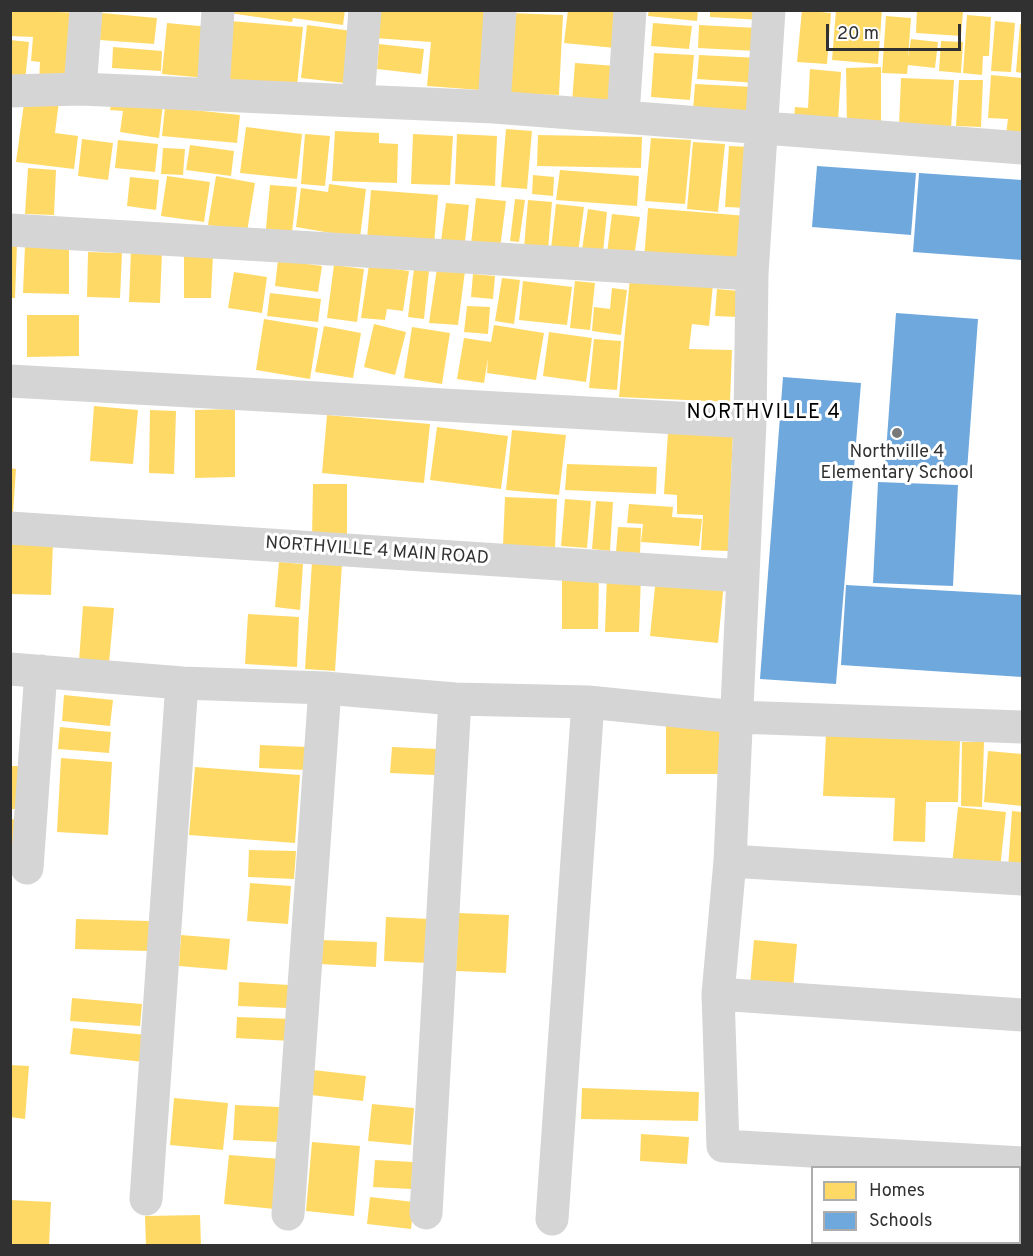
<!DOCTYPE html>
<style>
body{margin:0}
#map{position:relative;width:1033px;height:1256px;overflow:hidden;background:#fff;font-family:Overpass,sans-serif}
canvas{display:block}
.frame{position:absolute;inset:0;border:12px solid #313131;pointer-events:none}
.legend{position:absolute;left:811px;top:1166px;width:210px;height:78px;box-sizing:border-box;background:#fff;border:2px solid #adadad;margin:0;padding:8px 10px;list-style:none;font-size:18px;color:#313131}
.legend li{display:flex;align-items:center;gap:12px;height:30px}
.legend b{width:30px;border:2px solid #adadad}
.scale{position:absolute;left:826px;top:24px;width:135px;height:27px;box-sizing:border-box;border:3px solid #313131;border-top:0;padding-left:8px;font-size:18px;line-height:21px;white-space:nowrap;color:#313131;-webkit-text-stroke:4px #fff;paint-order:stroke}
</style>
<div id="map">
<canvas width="1033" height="1256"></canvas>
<div class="frame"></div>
<ul class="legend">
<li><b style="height:16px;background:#ffd966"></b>Homes</li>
<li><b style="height:16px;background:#6fa8dc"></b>Schools</li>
</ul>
<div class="scale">20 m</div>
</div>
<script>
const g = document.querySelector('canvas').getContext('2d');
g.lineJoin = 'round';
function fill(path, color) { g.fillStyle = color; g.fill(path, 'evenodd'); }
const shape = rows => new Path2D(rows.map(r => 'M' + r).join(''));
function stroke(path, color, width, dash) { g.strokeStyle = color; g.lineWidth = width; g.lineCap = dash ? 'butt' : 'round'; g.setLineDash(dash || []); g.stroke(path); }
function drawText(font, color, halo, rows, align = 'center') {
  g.font = font + ' Overpass,sans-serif'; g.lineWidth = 6; g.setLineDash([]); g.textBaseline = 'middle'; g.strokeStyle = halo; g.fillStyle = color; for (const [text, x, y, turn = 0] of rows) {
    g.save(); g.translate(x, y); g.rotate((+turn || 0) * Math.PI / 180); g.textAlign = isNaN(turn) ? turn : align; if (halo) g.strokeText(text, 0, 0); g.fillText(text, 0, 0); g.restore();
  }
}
fill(shape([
 [10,10,82,13,75,84,39,83,40,62,31,61,33,37,10,36],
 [229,10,345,10,343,25,293,18,292,22,229,13],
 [376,10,487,12,480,90,427,86,431,42,374,38],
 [568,10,618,10,615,48,564,43],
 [649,10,698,10,697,21,648,16],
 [710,10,762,10,761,20,710,17],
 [802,10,831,13,827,64,797,62],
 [836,10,882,10,878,64,832,60],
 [917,10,963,12,961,36,916,33],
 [102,13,157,18,154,44,100,40],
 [510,13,563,15,559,95,505,93],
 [967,15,991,17,989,56,983,56,982,75,963,73],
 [886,16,911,18,908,58,911,39,938,42,935,68,908,65,907,74,882,73],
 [230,21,303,27,297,86,225,79],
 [995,21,1015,23,1011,72,991,71],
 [167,23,210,27,206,78,162,74],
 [653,23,692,26,689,49,651,46],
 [1020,24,1022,24,1022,73,1016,72],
 [307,25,352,31,345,83,301,78],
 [699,25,757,28,756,51,698,48],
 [10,40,29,42,25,81,10,80],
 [941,41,963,42,961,73,939,71],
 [379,44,424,49,421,74,377,69],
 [113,47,162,51,161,71,112,68],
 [654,53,694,55,690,100,651,97],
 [699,55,759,58,757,83,697,79],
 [575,63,616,66,612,105,572,102],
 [881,67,881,127,847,127,846,68],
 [810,69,841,72,838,122,794,119,795,107,808,108],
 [991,75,1022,78,1022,136,1006,135,1008,119,988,118],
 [901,78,954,80,951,128,899,126],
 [959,80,983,80,981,127,956,126],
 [695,84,753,87,751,115,693,111],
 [25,96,59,101,55,133,78,136,74,169,16,162],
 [112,98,163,104,159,138,120,132,123,111,110,110],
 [165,107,240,115,237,143,162,136],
 [246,127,302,134,297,179,240,173],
 [506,129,532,131,527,189,501,187],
 [335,131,379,133,379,143,398,144,397,183,332,181],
 [305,134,330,136,325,186,301,184],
 [413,134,453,136,450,185,411,184],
 [457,134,497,136,495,186,455,184],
 [538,135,642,137,641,168,537,166],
 [651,138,691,140,685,204,645,201],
 [82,139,113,143,108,180,78,176],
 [118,140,158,144,155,172,115,168],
 [693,142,725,144,718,212,687,209],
 [190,145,234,151,231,176,186,170],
 [729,146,752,147,748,208,725,207],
 [163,148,185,149,183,175,161,174],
 [28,168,56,170,54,215,25,214],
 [560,170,639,176,637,206,556,200],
 [533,175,554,177,553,196,532,194],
 [167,176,210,182,204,222,161,216],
 [216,176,255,183,247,232,208,225],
 [130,177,159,180,156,210,127,206],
 [329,184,366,189,360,238,296,227,301,188,328,192],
 [270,185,297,187,291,241,265,239],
 [371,190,438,195,434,245,367,240],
 [476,198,506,201,499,257,470,254],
 [515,199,525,200,519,242,510,241],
 [528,200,552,202,548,250,524,248],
 [446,203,469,205,464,251,440,249],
 [556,204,584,207,578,253,551,249],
 [648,208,747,216,743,268,644,260],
 [588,209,607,212,603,252,582,250],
 [612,214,640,217,634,257,607,253],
 [10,244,17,244,15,298,10,298],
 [25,245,69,245,69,294,23,293],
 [131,250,162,252,160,303,129,302],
 [88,252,122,253,120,298,87,297],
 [184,253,213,254,211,298,184,298],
 [278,260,322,266,318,292,275,286],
 [334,265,364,269,357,322,327,318],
 [369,265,409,271,403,311,387,309,385,320,361,318],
 [437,268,465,271,458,325,429,323],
 [414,269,429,270,424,319,408,317],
 [234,272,267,277,262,313,228,308],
 [473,274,495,276,493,299,471,297],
 [630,277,713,284,709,326,692,324,689,349,732,350,730,402,619,397],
 [502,278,520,280,514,324,495,321],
 [523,281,572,287,567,325,519,320],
 [575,281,595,283,590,330,570,328],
 [612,288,627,290,621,335,592,331,594,307,610,309],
 [717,289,739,291,738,317,715,316],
 [270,293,321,299,318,322,267,316],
 [467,306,490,307,488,334,464,332],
 [27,315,79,315,79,356,27,357],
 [264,319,318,328,310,379,256,370],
 [374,324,406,332,395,375,364,367],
 [494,325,544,333,536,380,487,373,488,358,484,383,457,379,464,338,491,342],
 [324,326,361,333,353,378,315,372],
 [412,327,450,333,442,384,404,378],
 [549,332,592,338,586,382,543,376],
 [594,339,621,341,617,390,589,388],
 [94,406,138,410,133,464,90,461],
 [235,409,235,477,195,478,195,410],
 [150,410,176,411,174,474,149,473],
 [327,415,430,424,424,483,322,473],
 [437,427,508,436,501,489,430,480],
 [512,430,566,435,559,495,506,490],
 [668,432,733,434,728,551,701,550,703,515,677,514,677,495,664,494],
 [567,464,657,467,656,494,565,490],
 [10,468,16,469,13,513,10,513],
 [313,484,347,484,347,538,312,538],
 [505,497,557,499,555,547,503,545],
 [565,499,591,501,587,548,561,546],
 [596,501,613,502,610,551,592,549],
 [629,504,673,507,672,517,702,519,699,546,641,542,643,524,627,523],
 [618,527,641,528,640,553,616,552],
 [10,540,53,542,51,595,10,594],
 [279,562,303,564,300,610,275,607],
 [312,562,342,564,335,671,305,669],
 [562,575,599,575,598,629,562,629],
 [607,575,641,576,639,632,605,632],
 [656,577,724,583,718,643,650,636],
 [83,606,114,608,109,663,79,661],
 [248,614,299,617,297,667,245,664],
 [64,695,113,700,110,726,62,721],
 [666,722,724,722,724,774,666,774],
 [60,727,111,732,109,753,58,749],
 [826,734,960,740,958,802,926,802,925,842,893,841,895,798,823,796],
 [962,742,984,742,982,807,961,806],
 [260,745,307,747,306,770,259,768],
 [392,747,437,749,435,775,390,773],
 [988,751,1022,754,1022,806,984,802],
 [61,758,112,762,108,835,57,832],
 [10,766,18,766,18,809,10,809],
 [195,767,300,775,295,843,189,835],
 [958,807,1006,812,1000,869,952,865],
 [1012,811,1022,812,1022,870,1008,869],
 [10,819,25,820,22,855,10,854],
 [249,850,296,851,294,879,248,877],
 [250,883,291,886,288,924,247,921],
 [459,913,509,915,506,973,456,971],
 [386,917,430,919,429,963,384,961],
 [76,919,149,921,148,951,75,949],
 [181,935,230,939,227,970,179,966],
 [320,940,377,942,376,967,319,964],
 [754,940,797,944,793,989,750,985],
 [239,982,289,985,287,1008,238,1006],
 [72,998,142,1004,140,1026,70,1021],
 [237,1017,292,1019,291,1041,236,1038],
 [73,1028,147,1035,144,1062,70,1054],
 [10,1065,29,1066,25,1119,10,1117],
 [313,1070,366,1076,363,1101,311,1095],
 [582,1088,699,1092,698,1121,581,1119],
 [174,1098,228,1103,223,1150,170,1145],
 [372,1104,414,1108,411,1145,368,1141],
 [235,1105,279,1107,278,1142,233,1140],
 [641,1134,689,1137,687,1164,640,1161],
 [312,1142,360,1146,354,1216,306,1211],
 [229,1155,281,1159,275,1209,224,1204],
 [375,1160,413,1162,411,1189,373,1187],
 [370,1197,414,1202,411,1229,367,1224],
 [10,1200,51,1202,49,1246,10,1246],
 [200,1215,201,1246,146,1246,145,1216]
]), '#ffd966');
fill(shape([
 [817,166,916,173,911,235,812,227],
 [919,173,1022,180,1022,260,913,252],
 [896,313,978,319,967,471,885,466],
 [783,377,861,383,836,684,760,679],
 [878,482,958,485,953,586,873,583],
 [846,585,1022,595,1022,677,841,665]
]), '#6fa8dc');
stroke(shape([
 [769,10,752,274,750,422,730,861,718,994,723,1146,1022,1163],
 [80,89,86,10],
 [10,91,80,89,494,107,1022,148],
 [213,94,218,10],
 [358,100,365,10],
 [494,107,500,10],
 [623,116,630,10],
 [10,230,752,274],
 [10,381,750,422],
 [10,528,743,576],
 [10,669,182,683,325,688,455,699,588,702,736,717,1022,727],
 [730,861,1022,879],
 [27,868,41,671],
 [718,994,1022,1015],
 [146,1199,182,683],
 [426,1213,455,699],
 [288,1214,325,688],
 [552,1219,588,702],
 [880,1246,880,1242],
 [1016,1246,1016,1242]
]), '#d5d5d5', 33);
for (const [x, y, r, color] of [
 [897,433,6,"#797979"]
]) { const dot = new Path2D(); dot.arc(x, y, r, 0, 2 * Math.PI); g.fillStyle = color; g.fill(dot); stroke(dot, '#fff', 2); }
drawText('18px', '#313131', '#fff', [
 ["Northville 4",897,453],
 ["Elementary School",897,474]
]);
drawText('18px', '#313131', '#fff', [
 ["NORTHVILLE 4 MAIN ROAD",377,552,4]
]);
g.letterSpacing = '1.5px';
drawText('20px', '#000', '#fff', [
 ["NORTHVILLE 4",764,414]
]);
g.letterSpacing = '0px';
</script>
